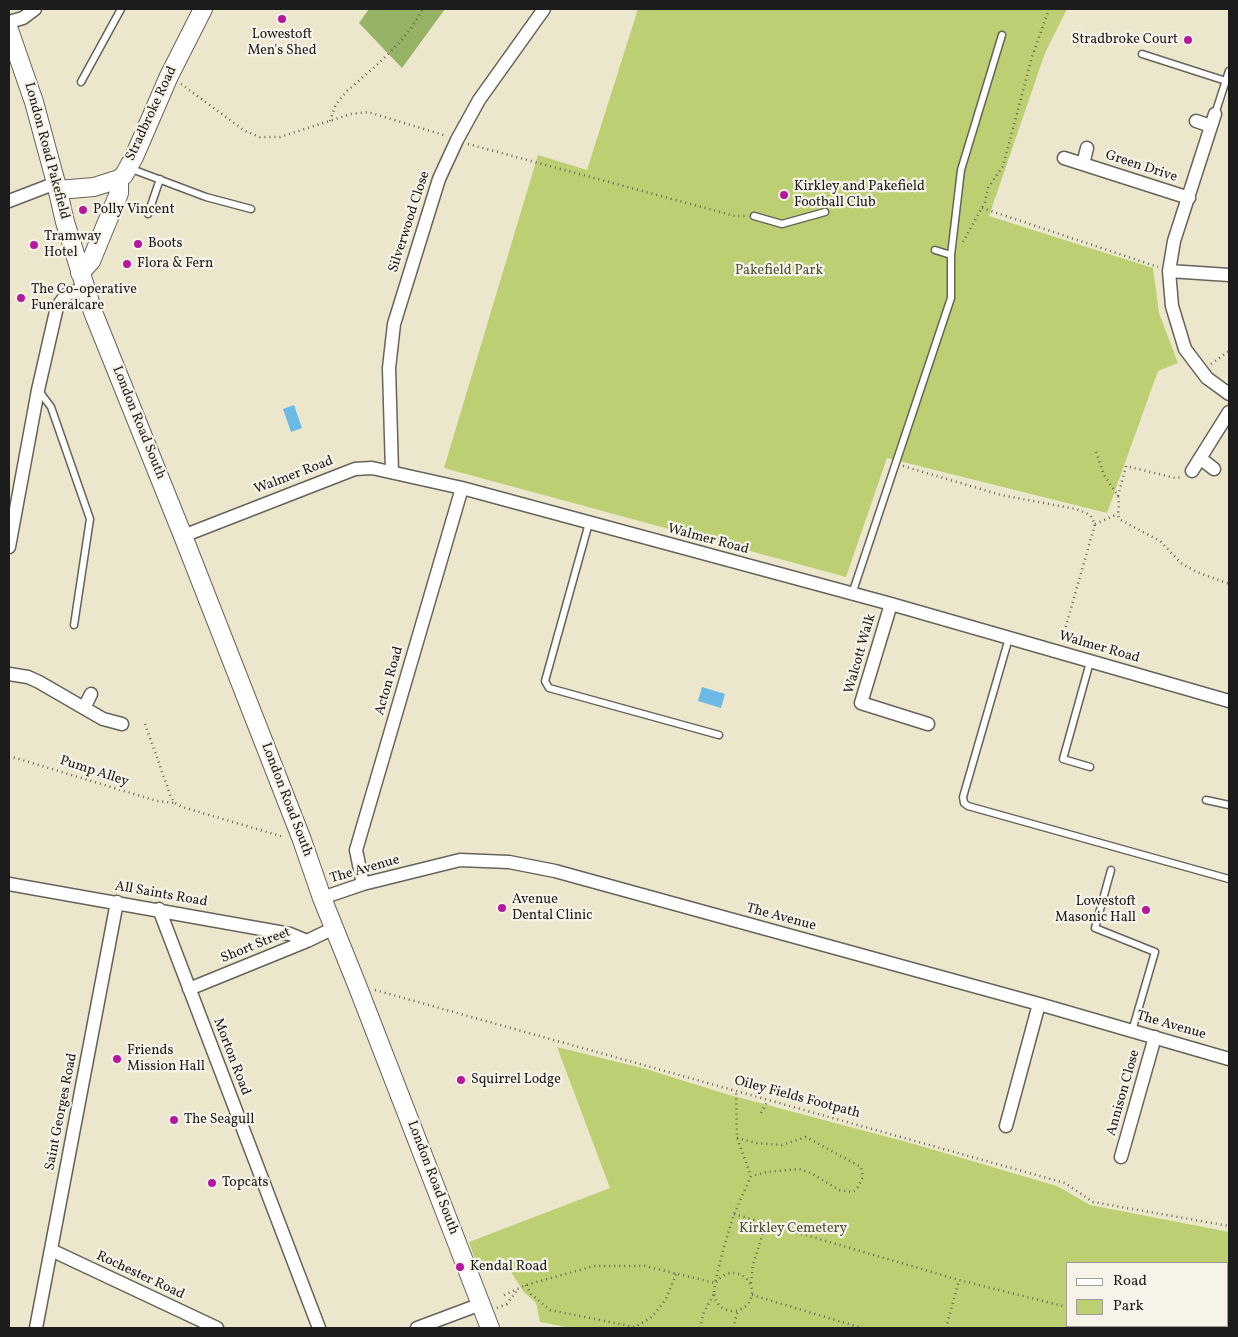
<!DOCTYPE html>
<style>
body{margin:0}
#map{position:relative;width:1238px;height:1337px;overflow:hidden;background:#ece7cc;font-family:Vollkorn,serif}
canvas{display:block}
.frame{position:absolute;inset:0;border:10px solid #1c1c1c;pointer-events:none}
.legend{position:absolute;left:1066px;top:1262px;width:162px;height:65px;box-sizing:border-box;background:#f7f3e8;border:1px solid #9f9d96;margin:0;padding:6px 9px;list-style:none;font-size:15px;color:#1c1c1c}
.legend li{display:flex;align-items:center;gap:10px;height:25px}
.legend b{width:25px;border:1px solid #9f9d96}
</style>
<div id="map">
<canvas width="1238" height="1337"></canvas>
<div class="frame"></div>
<ul class="legend">
<li><b style="height:6px;background:#fff"></b>Road</li>
<li><b style="height:14px;background:#bcd073"></b>Park</li>
</ul>
</div>
<script>
const g = document.querySelector('canvas').getContext('2d');
g.lineJoin = 'round';
function fill(path, color) { g.fillStyle = color; g.fill(path, 'evenodd'); }
const shape = rows => new Path2D(rows.map(r => 'M' + r).join(''));
function stroke(path, color, width, dash) { g.strokeStyle = color; g.lineWidth = width; g.lineCap = dash ? 'butt' : 'round'; g.setLineDash(dash || []); g.stroke(path); }
function drawText(font, color, halo, rows, align = 'center') {
  g.font = font + ' Vollkorn,serif'; g.lineWidth = 4.5; g.setLineDash([]); g.textBaseline = 'middle'; g.strokeStyle = halo; g.fillStyle = color; for (const [text, x, y, turn = 0] of rows) {
    g.save(); g.translate(x, y); g.rotate((+turn || 0) * Math.PI / 180); g.textAlign = isNaN(turn) ? turn : align; if (halo) g.strokeText(text, 0, 0); g.fillText(text, 0, 0); g.restore();
  }
}
fill(shape([
 [638,9,1067,9,1045,53,989,216,1153,268,1159,313,1178,363,1158,371,1107,513,887,458,846,577,444,468,538,155,587,170],
 [557,1047,646,1069,726,1094,914,1144,1057,1186,1090,1205,1229,1232,1229,1328,571,1328,540,1322,536,1303,523,1291,513,1275,504,1258,478,1268,469,1242,610,1188],
 [1067,1263,1227,1263,1227,1326,1067,1326]
]), '#bcd073');
fill(shape([
 [369,9,445,9,402,68,359,23]
]), '#95b265');
fill(shape([
 [294,405,302,428,291,432,283,409],
 [702,687,725,694,721,708,698,701]
]), '#6abae5');
const lane = shape([
 [1142,54,1226,81],
 [81,82,121,9],
 [1215,114,1229,71],
 [129,168,206,197,251,209],
 [148,214,160,179],
 [754,216,782,224,825,212],
 [935,250,951,255],
 [39,391,51,407,90,519,74,625],
 [589,523,545,681,549,688,719,735],
 [852,594,951,298,951,255,961,170,1002,35],
 [1009,638,963,797,964,803,968,806,1229,879],
 [1090,767,1063,759,1090,662],
 [1206,800,1229,805],
 [1111,870,1095,928,1155,952,1132,1031]
]);
const street = shape([
 [9,22,23,18,35,9],
 [1215,114,1174,241,1169,271,1172,306,1185,349,1207,378,1229,394],
 [1196,121,1211,126],
 [1064,158,1189,198],
 [1083,164,1087,148],
 [9,201,56,183],
 [1169,271,1229,275],
 [1200,458,1214,469],
 [1192,471,1229,412],
 [392,472,389,368,394,324,439,179,457,140,479,100,544,9],
 [183,536,355,469,372,468,462,488,891,604,1229,701],
 [9,547,38,390,57,307,67,294,85,288],
 [891,604,861,703,928,724],
 [9,674,28,677,39,682,103,719,122,724],
 [84,708,91,694],
 [9,884,290,934,307,941],
 [363,884,356,850,462,488],
 [322,898,363,884,460,860,509,862,555,871,1039,1004,1229,1059],
 [159,909,319,1328],
 [189,989,307,941,334,928],
 [1006,1126,1039,1004],
 [1121,1157,1155,1037],
 [51,1250,217,1328],
 [36,1328,117,902],
 [417,1328,481,1304]
]);
const secondary = shape([
 [9,30,34,102,56,183,65,222,93,312,183,536,302,840,322,898,357,985,490,1328],
 [58,190,94,187,119,179,124,175,134,157,169,76,203,9],
 [80,273,91,261,119,193,119,179]
]);
stroke(lane, '#65635a', 9);
stroke(street, '#65635a', 15);
stroke(secondary, '#65635a', 20);
stroke(shape([
 [181,84,245,131,260,137,280,137,351,114,368,112,447,136],
 [330,121,336,104,347,91,378,64,400,42,412,27,423,9],
 [468,144,735,216,746,216],
 [982,208,1158,267],
 [963,242,985,202,988,188,1003,166,1032,57,1049,9],
 [1211,364,1229,351],
 [1096,452,1104,475,1118,496,1119,505,1118,514,1119,519,1160,541,1182,564,1197,572,1229,584],
 [903,466,1001,495,1076,509,1090,515,1095,524,1062,640],
 [1118,496,1126,466,1175,478,1182,477],
 [1095,524,1118,514],
 [145,724,171,797,175,803,182,807,284,837],
 [9,756,157,801,175,803],
 [375,990,1065,1183,1093,1202,1229,1226],
 [761,1113,768,1100],
 [737,1138,757,1143,782,1145,806,1137,861,1167,863,1177,858,1187,853,1192,839,1190,811,1173,799,1169,767,1172,752,1176],
 [734,1214,959,1280,1067,1307],
 '714 1292a19 19 0 1 1 38 0a19 19 0 1 1-38 0Z',
 [751,1283,753,1265,766,1223],
 [526,1285,531,1294,550,1310,635,1327,652,1317,666,1299,676,1274],
 [504,1295,526,1285,594,1266,645,1266,715,1283,723,1250,734,1214,751,1176,737,1138,736,1091],
 [752,1295,862,1328],
 [497,1308,507,1304,518,1289],
 [1138,1326,1147,1328],
 [700,1328,704,1312,714,1294],
 [733,1328,738,1310],
 [946,1328,959,1280]
]), '#65635a', 2.5, [1, 4]);
stroke(lane, '#fff', 6);
stroke(street, '#fff', 12);
stroke(secondary, '#fff', 18);
for (const [x, y, r, color] of [
 [282,19,5,"#b5179e"],
 [1188,40,5,"#b5179e"],
 [784,195,5,"#b5179e"],
 [83,210,5,"#b5179e"],
 [138,244,5,"#b5179e"],
 [34,245,5,"#b5179e"],
 [127,264,5,"#b5179e"],
 [21,298,5,"#b5179e"],
 [502,908,5,"#b5179e"],
 [1146,910,5,"#b5179e"],
 [117,1059,5,"#b5179e"],
 [461,1080,5,"#b5179e"],
 [174,1120,5,"#b5179e"],
 [212,1183,5,"#b5179e"],
 [460,1267,5,"#b5179e"]
]) { const dot = new Path2D(); dot.arc(x, y, r, 0, 2 * Math.PI); g.fillStyle = color; g.fill(dot); stroke(dot, '#f7f3e8', 2); }
drawText('14px', '#1c1c1c', '#f7f3e8', [
 ["Lowestoft",282,35,"center"],
 ["Men's Shed",282,51,"center"],
 ["Stradbroke Court",1178,40,"right"],
 ["Kirkley and Pakefield",794,187],
 ["Football Club",794,203],
 ["Polly Vincent",93,210],
 ["Tramway",44,237],
 ["Hotel",44,253],
 ["Boots",148,244],
 ["Flora & Fern",137,264],
 ["The Co-operative",31,290],
 ["Funeralcare",31,306],
 ["Avenue",512,900],
 ["Dental Clinic",512,916],
 ["Lowestoft",1136,902,"right"],
 ["Masonic Hall",1136,918,"right"],
 ["Friends",127,1051],
 ["Mission Hall",127,1067],
 ["Squirrel Lodge",471,1080],
 ["The Seagull",184,1120],
 ["Topcats",222,1183],
 ["Kendal Road",470,1267]
], 'left');
drawText('14px', '#1c1c1c', '#f7f3e8', [
 ["Stradbroke Road",152,114,-65],
 ["London Road Pakefield",46,151,75],
 ["Green Drive",1141,167,18],
 ["Silverwood Close",410,222,-72],
 ["London Road South",138,423,68],
 ["Walmer Road",294,476,-21],
 ["Walmer Road",708,540,15],
 ["Walmer Road",1099,648,16],
 ["Walcott Walk",861,654,-74],
 ["Acton Road",390,681,-74],
 ["Pump Alley",94,772,18],
 ["London Road South",286,800,69],
 ["The Avenue",365,870,-16],
 ["All Saints Road",161,895,10],
 ["The Avenue",781,918,15],
 ["Short Street",256,946,-22],
 ["The Avenue",1171,1026,16],
 ["Morton Road",231,1057,69],
 ["Annison Close",1124,1093,-74],
 ["Oiley Fields Footpath",797,1098,15],
 ["Saint Georges Road",62,1112,-79],
 ["London Road South",432,1178,69],
 ["Rochester Road",140,1276,25]
]);
drawText('14px', '#4c5236', '#f7f3e8', [
 ["Pakefield Park",779,271],
 ["Kirkley Cemetery",793,1229]
]);
</script>
